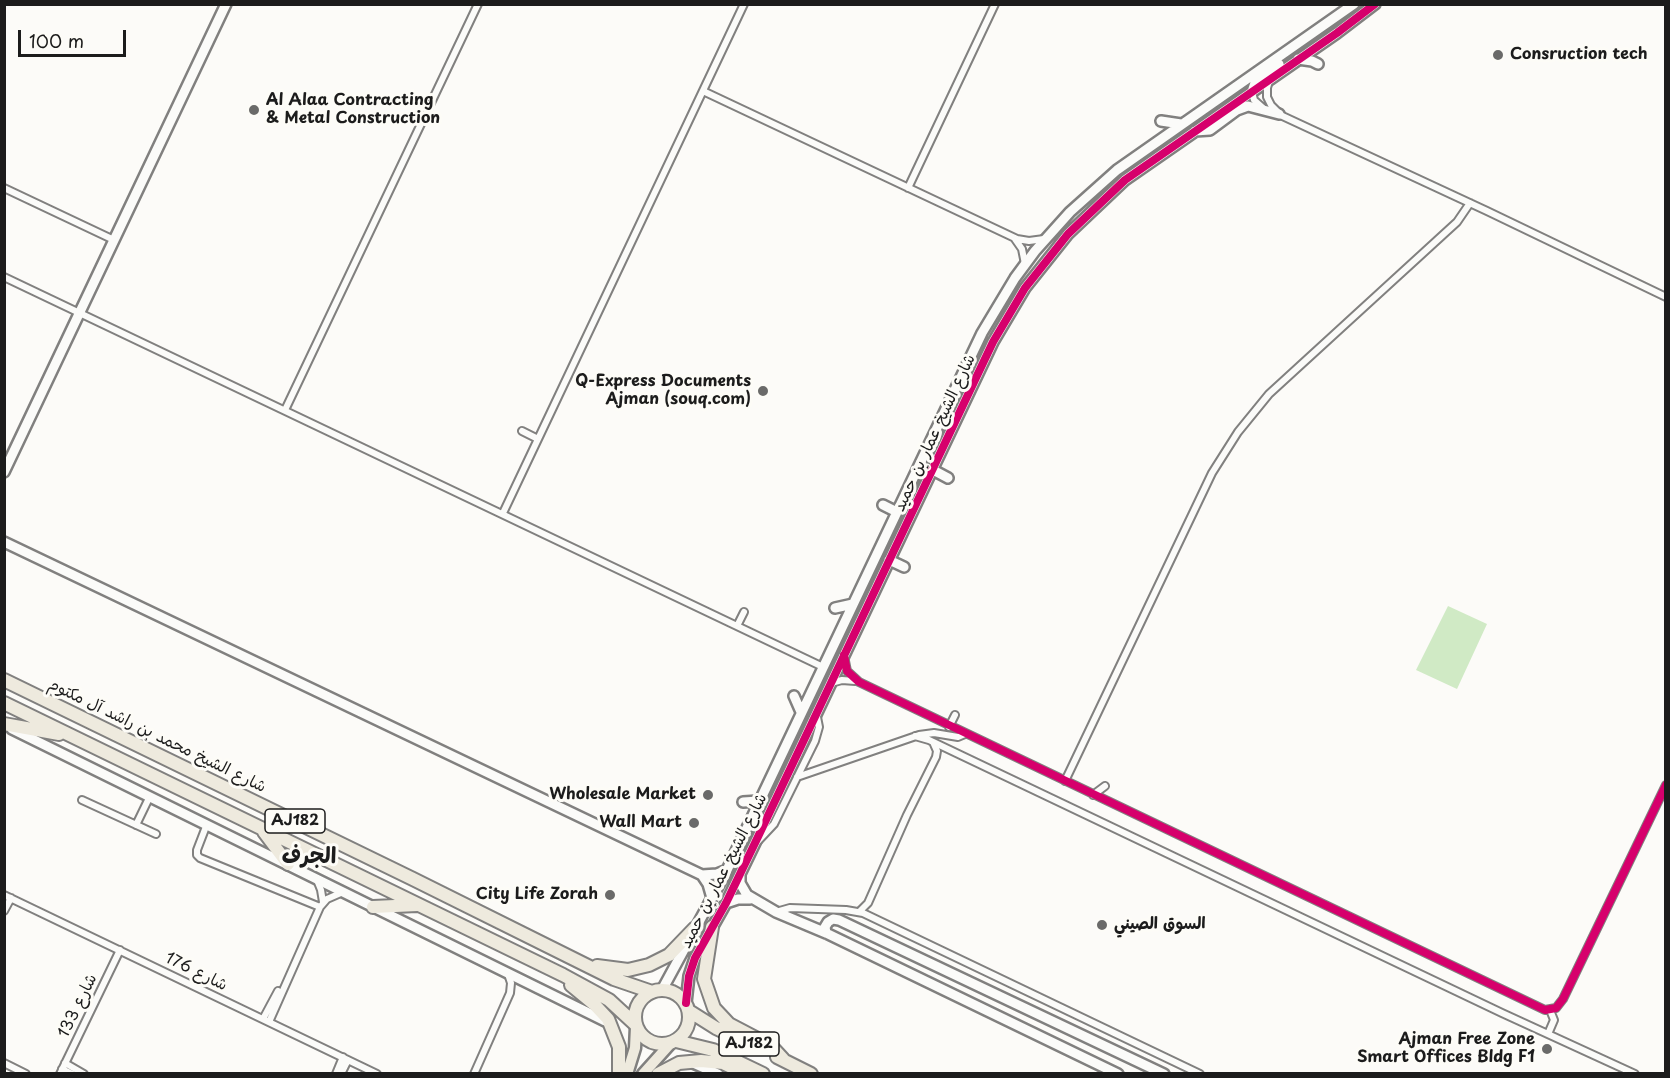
<!DOCTYPE html>
<meta charset="utf-8">
<style>
body{margin:0}
#map{position:relative;width:1670px;height:1078px;overflow:hidden;background:#fcfbf8;font-family:"Playpen Sans",sans-serif}
canvas{display:block}
.frame{position:absolute;inset:0;border:6px solid #1c1c1c;pointer-events:none}
.scale{position:absolute;left:18px;top:30px;width:108px;height:27px;box-sizing:border-box;border:3px solid #1c1c1c;border-top:0;padding-left:8px;font-size:18px;line-height:21px;white-space:nowrap;color:#1c1c1c;-webkit-text-stroke:4px #fdfcf7;paint-order:stroke}
</style>
<div id="map">
<canvas width="1670" height="1078"></canvas>
<div class="frame"></div>
<div class="scale">100 m</div>
</div>
<script>
const g = document.querySelector('canvas').getContext('2d');
g.lineJoin = 'round';
function fill(path, color) { g.fillStyle = color; g.fill(path, 'evenodd'); }
const shape = rows => new Path2D(rows.map(r => 'M' + r).join(''));
function stroke(path, color, width, dash) { g.strokeStyle = color; g.lineWidth = width; g.lineCap = dash ? 'butt' : 'round'; g.setLineDash(dash || []); g.stroke(path); }
function drawText(font, color, halo, rows, align = 'center') {
  g.font = font + ' "Playpen Sans","Playpen Sans Arabic",sans-serif'; g.lineWidth = 6; g.setLineDash([]); g.textBaseline = 'middle'; g.strokeStyle = halo; g.fillStyle = color; for (const [text, x, y, turn = 0] of rows) {
    g.save(); g.translate(x, y); g.rotate((+turn || 0) * Math.PI / 180); g.textAlign = isNaN(turn) ? turn : align; if (halo) g.strokeText(text, 0, 0); g.fillText(text, 0, 0); g.restore();
  }
}
fill(shape([
 [1448,606,1487,624,1457,689,1416,670]
]), '#d0eac5');
const street = shape([
 [1269,81,1267,88,1267,97,1271,105,1279,113],
 [703,91,1017,239,1029,241,1044,239],
 [1252,92,1254,100,1263,108],
 [1276,113,1487,211,1666,297],
 [4,188,114,240],
 [908,188,995,4],
 [1015,239,1022,249,1025,264],
 [4,277,823,667],
 [285,410,478,4],
 [522,431,538,439],
 [503,513,744,4],
 [737,626,744,612],
 [844,656,847,671,859,682,1545,1010,1556,1008,1563,999,1666,785],
 [831,683,842,680,855,681],
 [949,727,955,715],
 [915,736,929,740,1502,1013,1635,1074],
 [797,777,919,735,934,733,958,737,965,734],
 [1065,781,1212,473,1238,432,1269,394,1457,222,1470,203],
 [1093,795,1105,786],
 [82,800,156,834],
 [207,824,197,850,197,855,200,858,320,907],
 [136,825,150,796],
 [758,841,774,824,815,741,819,727,816,712],
 [317,880,321,890,323,902],
 [4,895,377,1074],
 [4,911,11,898],
 [776,912,790,908,846,910,863,913,1200,1074],
 [859,912,868,903,907,815,936,757,937,751,933,742],
 [263,1019,278,991],
 [269,1022,320,907,327,899,343,892],
 [1548,1034,1554,1020,1550,1010],
 [4,1063,26,1074],
 [65,1063,84,1074],
 [62,1069,72,1074],
 [60,1074,120,950],
 [336,1074,343,1057],
 [341,1074,348,1060],
 [474,1074,510,993,511,983,508,974]
]);
const secondary = shape([
 [1298,59,1312,61,1318,64],
 [1252,92,1256,80,1279,64],
 [1161,121,1181,124],
 [1195,131,1210,130,1237,110,1248,106,1279,114],
 [933,470,948,478],
 [4,472,226,4],
 [883,505,897,512],
 [4,542,702,875,717,874,727,870],
 [889,560,904,567],
 [835,608,853,604],
 [794,696,801,712],
 [12,729,605,1021],
 [743,802,759,801],
 [740,874,740,883,747,895,776,912,826,933,1118,1074],
 [702,875,708,884,712,898],
 [726,903,738,899,750,899],
 [826,933,825,927,828,922,833,919,839,920,1164,1074],
 [662,990,727,870,982,333,1015,278,1035,251,1070,212,1117,170,1354,4],
 [686,1003,689,976,695,958,726,903,755,843,993,342,1025,288,1068,234,1125,180,1337,33,1375,4],
 [693,1063,718,1074]
]);
const primary = shape([
 [627,1074,635,1048,636,1027],
 [643,1074,670,1044]
]);
const highway = shape([
 [4,680,413,879,614,979,652,992],
 [4,703,563,975,609,1000,635,1024],
 [4,724,59,734],
 [264,832,288,864],
 [373,907,417,905],
 [712,927,704,979,714,1008,729,1024,771,1046,783,1059],
 [597,966,628,970,649,965,669,955,695,928],
 [571,985,594,1004,608,1019,619,1047,619,1074],
 '635 1017a27 27 0 1 1 54 0a27 27 0 1 1-54 0Z',
 [689,1011,716,1028,748,1043],
 [676,1041,713,1050,763,1074],
 [777,1057,811,1074],
 [658,1074,679,1063,701,1061,723,1063,742,1072]
]);
stroke(street, '#81807f', 10);
stroke(secondary, '#81807f', 14);
stroke(primary, '#81807f', 15);
stroke(highway, '#81807f', 16);
stroke(street, '#fbfbf9', 6);
stroke(secondary, '#fbfbf9', 9);
stroke(primary, '#eeeade', 10);
stroke(highway, '#eeeade', 12);
stroke(shape([
 [844,655,847,671,859,682,1545,1010,1556,1008,1563,999,1666,785],
 [686,1003,689,976,695,958,726,903,755,843,993,342,1025,288,1068,234,1125,180,1337,33,1375,4]
]), '#d6006c', 8);
for (const [x, y, r, color] of [
 [1498,55,6,"#6a6a69"],
 [254,110,6,"#6a6a69"],
 [763,391,6,"#6a6a69"],
 [708,795,6,"#6a6a69"],
 [694,823,6,"#6a6a69"],
 [610,895,6,"#6a6a69"],
 [1102,925,6,"#6a6a69"],
 [1547,1049,6,"#6a6a69"]
]) { const dot = new Path2D(); dot.arc(x, y, r, 0, 2 * Math.PI); g.fillStyle = color; g.fill(dot); stroke(dot, '#fdfcf7', 2); }
for (const [x, y, w] of [
 [295,821,60],
 [749,1044,60]
]) { const box = new Path2D(); box.roundRect(x - w / 2, y - 12, w, 24, 4.5); g.fillStyle = '#fdfcf7'; g.fill(box); stroke(box, '#1c1c1c', 1.5); }
drawText('bold 15px', '#1c1c1c', null, [
 ["AJ182",295,821],
 ["AJ182",749,1044]
]);
drawText('bold 16px', '#1c1c1c', '#fdfcf7', [
 ["Consruction tech",1510,55,"left"],
 ["Al Alaa Contracting",266,101,"left"],
 ["& Metal Construction",266,119,"left"],
 ["Q-Express Documents",751,382],
 ["Ajman (souq.com)",751,400],
 ["Wholesale Market",696,795],
 ["Wall Mart",682,823],
 ["City Life Zorah",598,895],
 ["السوق الصيني",1114,925,"left"],
 ["Ajman Free Zone",1535,1040],
 ["Smart Offices Bldg F1",1535,1058]
], 'right');
drawText('16px', '#1c1c1c', '#fdfcf7', [
 ["شارع الشيخ عمار بن حميد",935,433,-65],
 ["شارع الشيخ محمد بن راشد آل مكتوم",157,736,26],
 ["شارع الشيخ عمار بن حميد",724,871,-63],
 ["شارع 176",196,972,26],
 ["شارع 133",78,1006,-64]
]);
drawText('bold 22px', '#1c1c1c', '#fdfcf7', [
 ["الجرف",309,857]
]);
</script>
